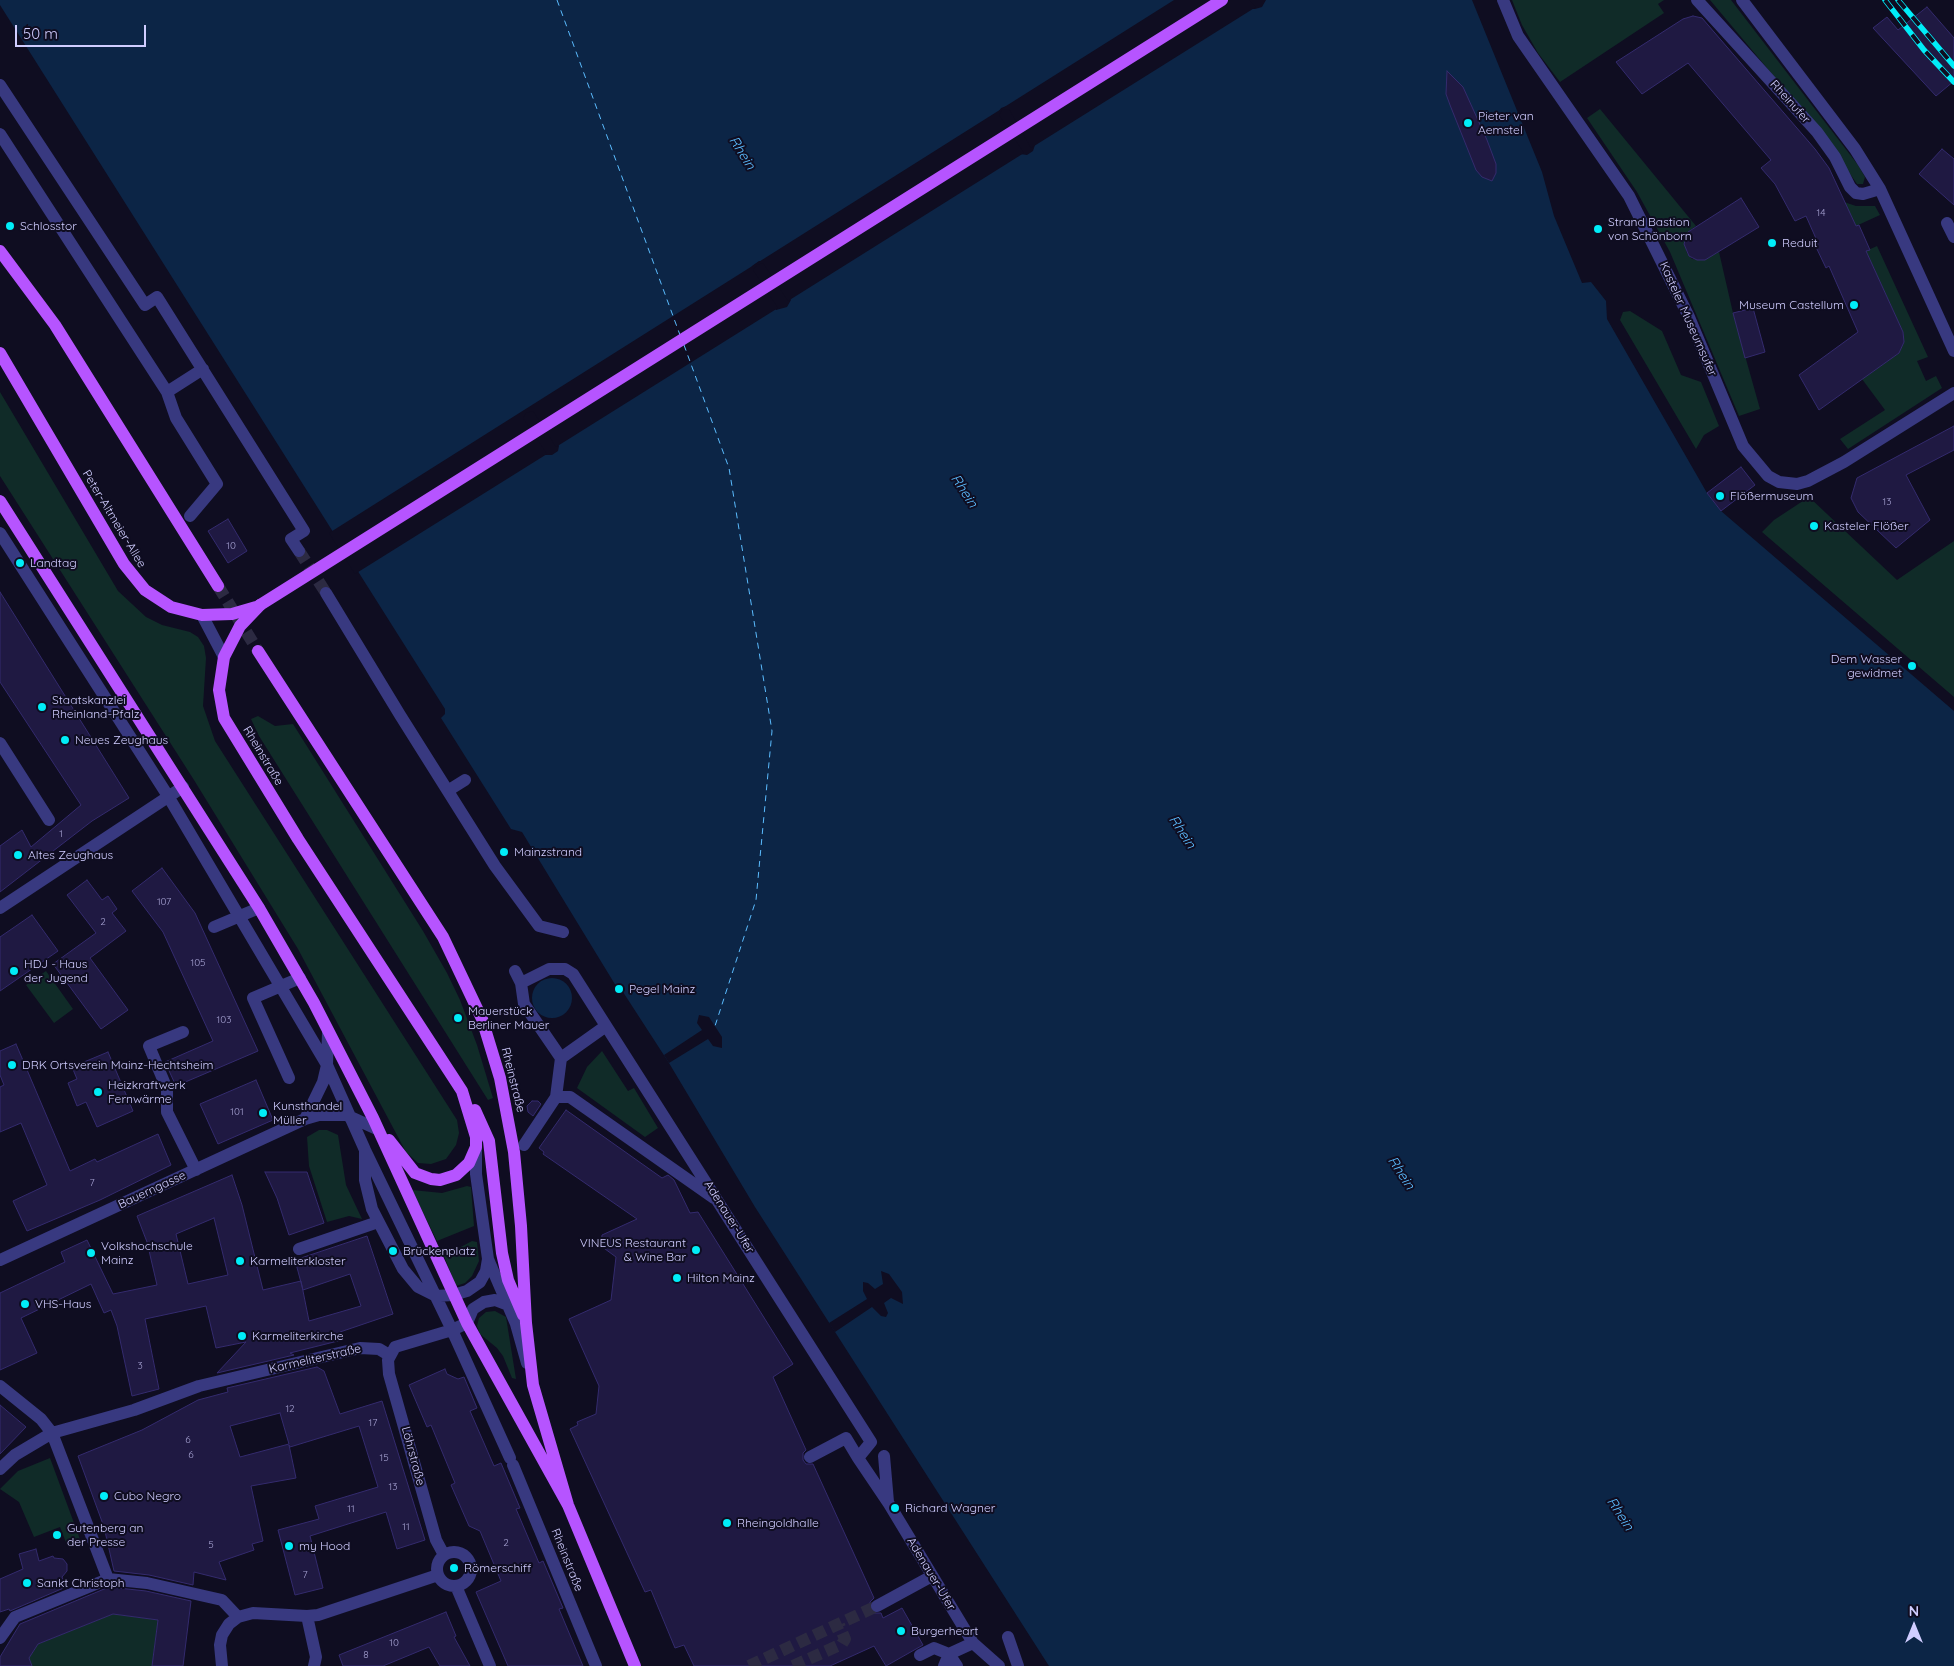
<!DOCTYPE html>
<meta charset="utf-8">
<style>
body{margin:0}
#map{position:relative;width:1954px;height:1666px;overflow:hidden;background:#0f0d21;font-family:Quicksand,sans-serif}
canvas{display:block}
.north{position:absolute;left:1889px;top:1601px;width:50px;height:50px;-webkit-text-stroke:4px #0f0d21;paint-order:stroke;rotate:0deg;font-size:14px;font-weight:700;line-height:20px;text-align:center;color:#d0cdff}
.north::after{content:'';display:block;margin:auto;width:18px;height:22px;background:#d0cdff;clip-path:polygon(50% 0,100% 100%,50% 72%,0 100%)}
.scale{position:absolute;left:15px;top:25px;width:131px;height:22px;box-sizing:border-box;border:2px solid #d0cdff;border-top:0;padding-left:6px;font-size:15px;line-height:18px;white-space:nowrap;color:#d0cdff;-webkit-text-stroke:4px #0f0d21;paint-order:stroke}
</style>
<div id="map">
<canvas width="1954" height="1666"></canvas>
<div class="north">N</div>
<div class="scale">50 m</div>
</div>
<script>
const g = document.querySelector('canvas').getContext('2d');
g.lineJoin = 'round';
function fill(path, color) { g.fillStyle = color; g.fill(path, 'evenodd'); }
const shape = rows => new Path2D(rows.map(r => 'M' + r).join(''));
function stroke(path, color, width, dash) { g.strokeStyle = color; g.lineWidth = width; g.lineCap = dash ? 'butt' : 'round'; g.setLineDash(dash || []); g.stroke(path); }
function drawText(font, color, halo, rows, align = 'center') {
  g.font = font + ' Quicksand,sans-serif'; g.lineWidth = 4; g.setLineDash([]); g.textBaseline = 'middle'; g.strokeStyle = halo; g.fillStyle = color; for (const [text, x, y, turn = 0] of rows) {
    g.save(); g.translate(x, y); g.rotate((+turn || 0) * Math.PI / 180); g.textAlign = isNaN(turn) ? turn : align; if (halo) g.strokeText(text, 0, 0); g.fillText(text, 0, 0); g.restore();
  }
}
fill(shape([
 [1512,0,1664,0,1658,4,1664,13,1560,82,1538,53,1522,25],
 [1710,0,1731,0,1858,165,1865,177,1863,184,1857,184,1824,136],
 [1600,109,1696,226,1688,232,1684,239,1687,253,1692,259,1703,260,1719,252,1733,313,1760,409,1739,416,1670,252,1637,192,1587,118],
 [1844,202,1856,206,1875,206,1880,215,1856,226],
 [1877,246,1928,357,1917,361,1926,381,1936,376,1942,388,1848,449,1840,439,1885,410,1862,379,1899,353,1904,342,1903,332,1866,251],
 [1630,311,1662,331,1681,375,1701,382,1719,426,1704,435,1696,449,1620,320,1623,312],
 [0,392,118,591,146,617,162,625,190,632,198,637,204,646,206,658,203,706,215,741,457,1120,459,1133,456,1145,446,1159,431,1164,418,1163,406,1152,298,949,194,780,0,476],
 [1809,497,1897,580,1954,541,1954,697,1762,532,1774,520],
 [258,716,275,726,293,724,423,931,447,973,460,1000,477,1045,493,1098,488,1100,259,736,251,719],
 [46,971,73,1009,54,1023,26,985],
 [602,1051,628,1091,634,1088,658,1128,645,1137,577,1088,587,1067],
 [319,1130,327,1130,338,1135,346,1185,362,1219,349,1216,327,1222,309,1166,307,1137],
 [467,1186,471,1187,474,1226,437,1241,412,1190,442,1193],
 [472,1241,477,1242,479,1261,472,1276,465,1283,456,1286,444,1256],
 [495,1311,506,1317,516,1379,512,1378,503,1356,497,1348,480,1334,477,1326,479,1318,486,1312],
 [50,1458,81,1542,67,1545,60,1527,34,1537,19,1502,0,1489,18,1471],
 [113,1614,158,1620,152,1666,32,1666,29,1658,38,1644]
]), '#102b28');
fill(shape([
 [0,0,1246,0,1251,9,1255,9,1262,7,1266,0,1472,0,1542,172,1554,216,1582,283,1591,282,1606,301,1607,319,1707,493,1721,511,1954,711,1954,1666,1049,1666,755,1207,669,1063,623,992,625,990,620,984,616,986,522,832,511,829,441,718,445,714,445,709,0,5],
 [1007,106,1011,107,1035,145,1033,151,1027,155,1020,154,996,116,1001,108],
 [759,261,765,261,791,300,787,307,776,310,751,271,752,266],
 [535,409,559,446,558,451,552,455,544,455,520,417,522,413],
 '532 998a20 20 0 1 1 40 0a20 20 0 1 1-40 0Z'
]), '#0c2546');
fill(shape([
 [1174,0,1249,0,1256,7,1031,148,1009,109,1002,110,999,115,1024,153,788,301,763,263,757,265,753,270,778,308,556,447,533,411,526,413,523,418,547,454,355,574,329,533],
 [699,1015,709,1017,722,1037,722,1048,713,1046,708,1039,669,1063,664,1055,702,1030,697,1023],
 [881,1271,889,1274,902,1292,903,1304,891,1298,884,1303,888,1313,886,1317,881,1316,872,1307,835,1332,829,1323,867,1299,863,1291,863,1282,868,1283,875,1289,883,1284]
]), '#0f0d21');
stroke(shape([
 [557,0,680,335],
 [684,345,729,468,772,731,756,900,715,1026]
]), '#5bbcff', 1, [6, 5]);
const building = shape([
 [1927,7,1954,38,1954,81,1936,96,1873,28,1887,17,1898,30,1927,7],
 [1693,16,1702,18,1708,25,1815,149,1829,168,1856,226,1859,225,1870,250,1866,251,1903,332,1904,342,1899,353,1819,410,1799,375,1858,332,1829,266,1826,268,1815,245,1818,243,1806,216,1795,221,1775,184,1761,168,1771,160,1688,63,1642,94,1616,62,1683,19,1693,16],
 [1447,71,1463,87,1487,140,1496,164,1496,173,1492,181,1482,177,1476,170,1450,105,1446,94,1447,71],
 [1942,149,1954,159,1954,205,1919,174,1942,149],
 [1741,198,1759,227,1705,260,1697,260,1689,256,1684,244,1688,232,1741,198],
 [1753,308,1765,352,1745,358,1733,313,1753,308],
 [1954,426,1954,450,1906,475,1930,520,1896,548,1858,512,1851,498,1857,478,1954,426],
 [1741,467,1755,485,1721,511,1707,493,1741,467],
 [228,519,247,551,228,563,208,531,228,519],
 [0,592,129,798,92,821,0,892,0,846,22,830,31,847,81,805,0,682,0,592],
 [162,868,195,913,258,1051,176,1086,165,1062,213,1041,163,932,132,891,162,868],
 [87,880,102,900,108,896,117,909,112,913,126,931,90,958,128,1010,101,1029,53,964,96,933,67,895,87,880],
 [32,915,58,951,0,991,0,937,32,915],
 [16,1044,70,1171,95,1159,97,1162,158,1134,171,1165,100,1200,27,1231,13,1201,47,1185,21,1123,0,1132,0,1087,4,1085,0,1075,0,1051,16,1044],
 [108,1052,133,1111,97,1127,86,1102,77,1106,68,1083,77,1079,72,1067,108,1052],
 [256,1080,273,1120,218,1144,200,1104,256,1080],
 [532,1101,538,1101,541,1104,533,1116,528,1112,527,1106,532,1101],
 [566,1110,662,1178,668,1175,674,1180,690,1213,698,1212,793,1364,773,1377,806,1450,803,1453,803,1460,806,1464,813,1464,874,1598,870,1602,870,1609,873,1613,881,1613,883,1618,902,1608,923,1645,886,1666,874,1646,830,1666,694,1666,684,1645,675,1648,651,1590,645,1592,570,1429,578,1425,577,1422,596,1414,599,1386,569,1319,611,1300,616,1257,601,1246,602,1235,637,1219,543,1154,544,1152,539,1148,566,1110],
 [265,1172,307,1172,324,1223,289,1235,277,1198,265,1172],
 [232,1175,242,1205,263,1290,301,1281,309,1321,361,1306,350,1274,303,1290,295,1260,367,1236,393,1314,340,1332,342,1340,290,1353,294,1355,217,1373,246,1342,216,1348,206,1306,145,1319,159,1389,132,1396,117,1326,111,1310,104,1313,91,1284,21,1318,37,1353,0,1370,0,1293,65,1262,61,1252,87,1240,113,1294,157,1285,147,1242,137,1216,232,1175],
 [214,1218,228,1275,188,1284,176,1234,214,1218],
 [317,1367,324,1371,340,1414,382,1401,425,1540,397,1549,386,1512,310,1536,323,1588,295,1595,278,1530,319,1519,315,1506,378,1487,359,1426,290,1447,289,1445,296,1478,251,1486,263,1541,252,1544,254,1550,219,1562,226,1580,194,1572,193,1585,149,1575,114,1571,104,1527,78,1456,142,1430,198,1400,228,1392,227,1388,317,1367],
 [280,1413,289,1444,240,1457,230,1426,280,1413],
 [445,1369,447,1374,458,1379,464,1377,477,1408,470,1411,494,1466,501,1463,520,1508,516,1509,539,1563,543,1561,563,1608,559,1609,583,1666,508,1666,476,1592,501,1581,480,1531,469,1526,451,1485,455,1483,431,1425,427,1427,409,1385,445,1369],
 [0,1405,26,1427,0,1454,0,1405],
 [36,1549,39,1561,53,1556,54,1558,63,1559,67,1564,67,1571,62,1577,66,1587,10,1611,9,1609,0,1612,0,1579,23,1569,19,1554,36,1549],
 [109,1587,146,1591,191,1601,183,1666,152,1666,158,1620,113,1614,38,1644,29,1658,32,1666,0,1666,0,1657,20,1624,109,1587],
 [446,1612,456,1636,454,1637,470,1666,440,1666,429,1647,383,1666,343,1666,339,1655,446,1612]
]);
fill(building, '#1f1942');
stroke(building, '#342b6e', 1);
stroke(shape([
 [299,551,326,593],
 [749,1666,877,1606],
 [793,1666,842,1644,845,1639,839,1625]
]), '#2c2a42', 12, [12, 6]);
stroke(shape([
 [218,586,258,651]
]), '#2c2a42', 12, [12, 6]);
stroke(shape([
 [1503,0,1518,36,1629,196,1689,317,1743,446,1768,476,1779,482,1797,484,1808,481,1844,462,1954,393],
 [1697,0,1817,132,1835,157,1850,187,1856,193,1863,194,1880,189],
 [1742,0,1855,149,1880,189,1954,351],
 [0,85,145,305,157,297,304,531,291,539,299,551],
 [0,134,167,392,176,418,217,484,190,516],
 [1947,223,1954,237],
 [167,392,203,369],
 [0,533,168,796,327,1065,365,1150,452,1330,510,1458],
 [326,593,400,715,495,866,539,926,563,932],
 [202,615,224,657],
 [0,743,49,820],
 [449,790,465,780],
 [0,908,183,787],
 [214,927,259,908],
 [515,971,521,983,549,969,565,969,573,974,871,1442,858,1458,889,1504,973,1643,999,1666],
 [521,983,524,1004,561,1058],
 [183,1032,149,1046,167,1089,167,1112,196,1170],
 [289,1078,253,998,300,978],
 [556,1097,570,1097,714,1198],
 [305,1119,323,1082,327,1065,328,1032],
 [524,1145,556,1097,561,1058,606,1026],
 [476,1147,476,1174,488,1259,516,1324,527,1363],
 [365,1150,365,1180,372,1209,403,1269,418,1287,436,1296,453,1295,467,1291,480,1282,486,1271,488,1259],
 [299,1249,378,1222],
 [0,1260,305,1119,319,1115,346,1115,377,1129],
 [0,1386,41,1419,52,1433,108,1579],
 [884,1456,888,1502],
 [810,1457,846,1438,858,1458],
 [513,1465,596,1666],
 [0,1469,15,1455,52,1433,134,1410,199,1386,360,1348,379,1349,389,1355],
 '437 1569a17 17 0 1 1 34 0a17 17 0 1 1-34 0Z',
 [444,1555,436,1540,389,1374,388,1360,395,1347,452,1330,467,1323,473,1309,484,1302,495,1300,508,1305],
 [456,1586,490,1666],
 [877,1606,932,1576],
 [307,1616,316,1657,314,1666],
 [1008,1637,1018,1666],
 [0,1638,15,1617,108,1579,147,1583,222,1600,238,1617],
 [920,1655,934,1648,949,1654,957,1666],
 [222,1666,220,1645,222,1635,229,1624,238,1617,253,1613,307,1616,318,1615,438,1575],
 [944,1666,949,1654,973,1643]
]), '#383980', 12);
stroke(shape([
 [0,251,55,325,218,586],
 [0,353,124,564,145,590,171,607,202,615,232,614,256,607],
 [0,501,259,908,314,1003,373,1118,467,1323,568,1505],
 [260,605,240,626,224,657,219,690,224,718,298,839,462,1091,476,1137,476,1147,469,1163,456,1175,440,1180,431,1179,415,1173,389,1140],
 [258,651,443,937,482,1019,500,1078,514,1152,521,1226,526,1323,533,1385,568,1505,635,1666],
 [475,1110,489,1141,502,1253,508,1280,523,1315]
]), '#b654ff', 12);
const rail = shape([
 [1885,0,1924,50,1954,82],
 [1898,0,1954,66]
]);
stroke(rail, '#00edf8', 5.5);
stroke(rail, '#0f0d21', 4, [11]);
stroke(shape([
 [260,605,1222,0]
]), '#b654ff', 12);
for (const [x, y, r, color] of [
 [1468,123,5,"#00edf8"],
 [10,226,5,"#00edf8"],
 [1598,229,5,"#00edf8"],
 [1772,243,5,"#00edf8"],
 [1854,305,5,"#00edf8"],
 [1720,496,5,"#00edf8"],
 [1814,526,5,"#00edf8"],
 [20,563,5,"#00edf8"],
 [1912,666,5,"#00edf8"],
 [42,707,5,"#00edf8"],
 [65,740,5,"#00edf8"],
 [504,852,5,"#00edf8"],
 [18,855,5,"#00edf8"],
 [14,971,5,"#00edf8"],
 [619,989,5,"#00edf8"],
 [458,1018,5,"#00edf8"],
 [12,1065,5,"#00edf8"],
 [98,1092,5,"#00edf8"],
 [263,1113,5,"#00edf8"],
 [696,1250,5,"#00edf8"],
 [393,1251,5,"#00edf8"],
 [91,1253,5,"#00edf8"],
 [240,1261,5,"#00edf8"],
 [677,1278,5,"#00edf8"],
 [25,1304,5,"#00edf8"],
 [242,1336,5,"#00edf8"],
 [104,1496,5,"#00edf8"],
 [895,1508,5,"#00edf8"],
 [727,1523,5,"#00edf8"],
 [57,1535,5,"#00edf8"],
 [289,1546,5,"#00edf8"],
 [454,1568,5,"#00edf8"],
 [27,1583,5,"#00edf8"],
 [901,1631,5,"#00edf8"]
]) { const dot = new Path2D(); dot.arc(x, y, r, 0, 2 * Math.PI); g.fillStyle = color; g.fill(dot); stroke(dot, '#0f0d21', 2); }
drawText('10px', '#a4a0d0', null, [
 ["14",1821,213],
 ["13",1887,502],
 ["10",231,546],
 ["1",61,834],
 ["107",164,902],
 ["2",103,922],
 ["105",198,963],
 ["103",224,1020],
 ["101",237,1112],
 ["7",92,1183],
 ["3",140,1366],
 ["12",290,1409],
 ["17",373,1423],
 ["6",188,1440],
 ["6",191,1455],
 ["15",384,1458],
 ["13",393,1487],
 ["11",351,1509],
 ["11",406,1527],
 ["2",506,1543],
 ["5",211,1545],
 ["7",305,1575],
 ["10",394,1643],
 ["8",366,1655]
]);
drawText('12px', '#d0cdff', '#0f0d21', [
 ["Rheinufer",1790,102,48],
 ["Kasteler Museumsufer",1688,319,66],
 ["Peter-Altmeier-Allee",114,519,59],
 ["Rheinstraße",263,756,59],
 ["Rheinstraße",513,1080,76],
 ["Bauerngasse",152,1190,-25],
 ["Adenauer-Ufer",729,1217,58],
 ["Karmeliterstraße",315,1359,-13],
 ["Löhrstraße",413,1456,75],
 ["Rheinstraße",567,1560,68],
 ["Adenauer-Ufer",931,1574,59]
]);
drawText('12px', '#d0cdff', '#0f0d21', [
 ["Pieter van",1478,116],
 ["Aemstel",1478,130],
 ["Strand Bastion",1608,222],
 ["von Schönborn",1608,236],
 ["Schlosstor",20,226],
 ["Reduit",1782,243],
 ["Museum Castellum",1844,305,"right"],
 ["Flößermuseum",1730,496],
 ["Kasteler Flößer",1824,526],
 ["Landtag",30,563],
 ["Dem Wasser",1902,659,"right"],
 ["gewidmet",1902,673,"right"],
 ["Staatskanzlei",52,700],
 ["Rheinland-Pfalz",52,714],
 ["Neues Zeughaus",75,740],
 ["Mainzstrand",514,852],
 ["Altes Zeughaus",28,855],
 ["HDJ - Haus",24,964],
 ["der Jugend",24,978],
 ["Pegel Mainz",629,989],
 ["Mauerstück",468,1011],
 ["Berliner Mauer",468,1025],
 ["DRK Ortsverein Mainz-Hechtsheim",22,1065],
 ["Heizkraftwerk",108,1085],
 ["Fernwärme",108,1099],
 ["Kunsthandel",273,1106],
 ["Müller",273,1120],
 ["VINEUS Restaurant",686,1243,"right"],
 ["& Wine Bar",686,1257,"right"],
 ["Volkshochschule",101,1246],
 ["Mainz",101,1260],
 ["Brückenplatz",403,1251],
 ["Karmeliterkloster",250,1261],
 ["Hilton Mainz",687,1278],
 ["VHS-Haus",35,1304],
 ["Karmeliterkirche",252,1336],
 ["Cubo Negro",114,1496],
 ["Richard Wagner",905,1508],
 ["Rheingoldhalle",737,1523],
 ["Gutenberg an",67,1528],
 ["der Presse",67,1542],
 ["my Hood",299,1546],
 ["Römerschiff",464,1568],
 ["Sankt Christoph",37,1583],
 ["Burgerheart",911,1631]
], 'left');
drawText('italic 14px', '#5bbcff', '#0f0d21', [
 ["Rhein",742,153,58],
 ["Rhein",964,491,57],
 ["Rhein",1182,832,57],
 ["Rhein",1401,1173,57],
 ["Rhein",1620,1514,57]
]);
</script>
